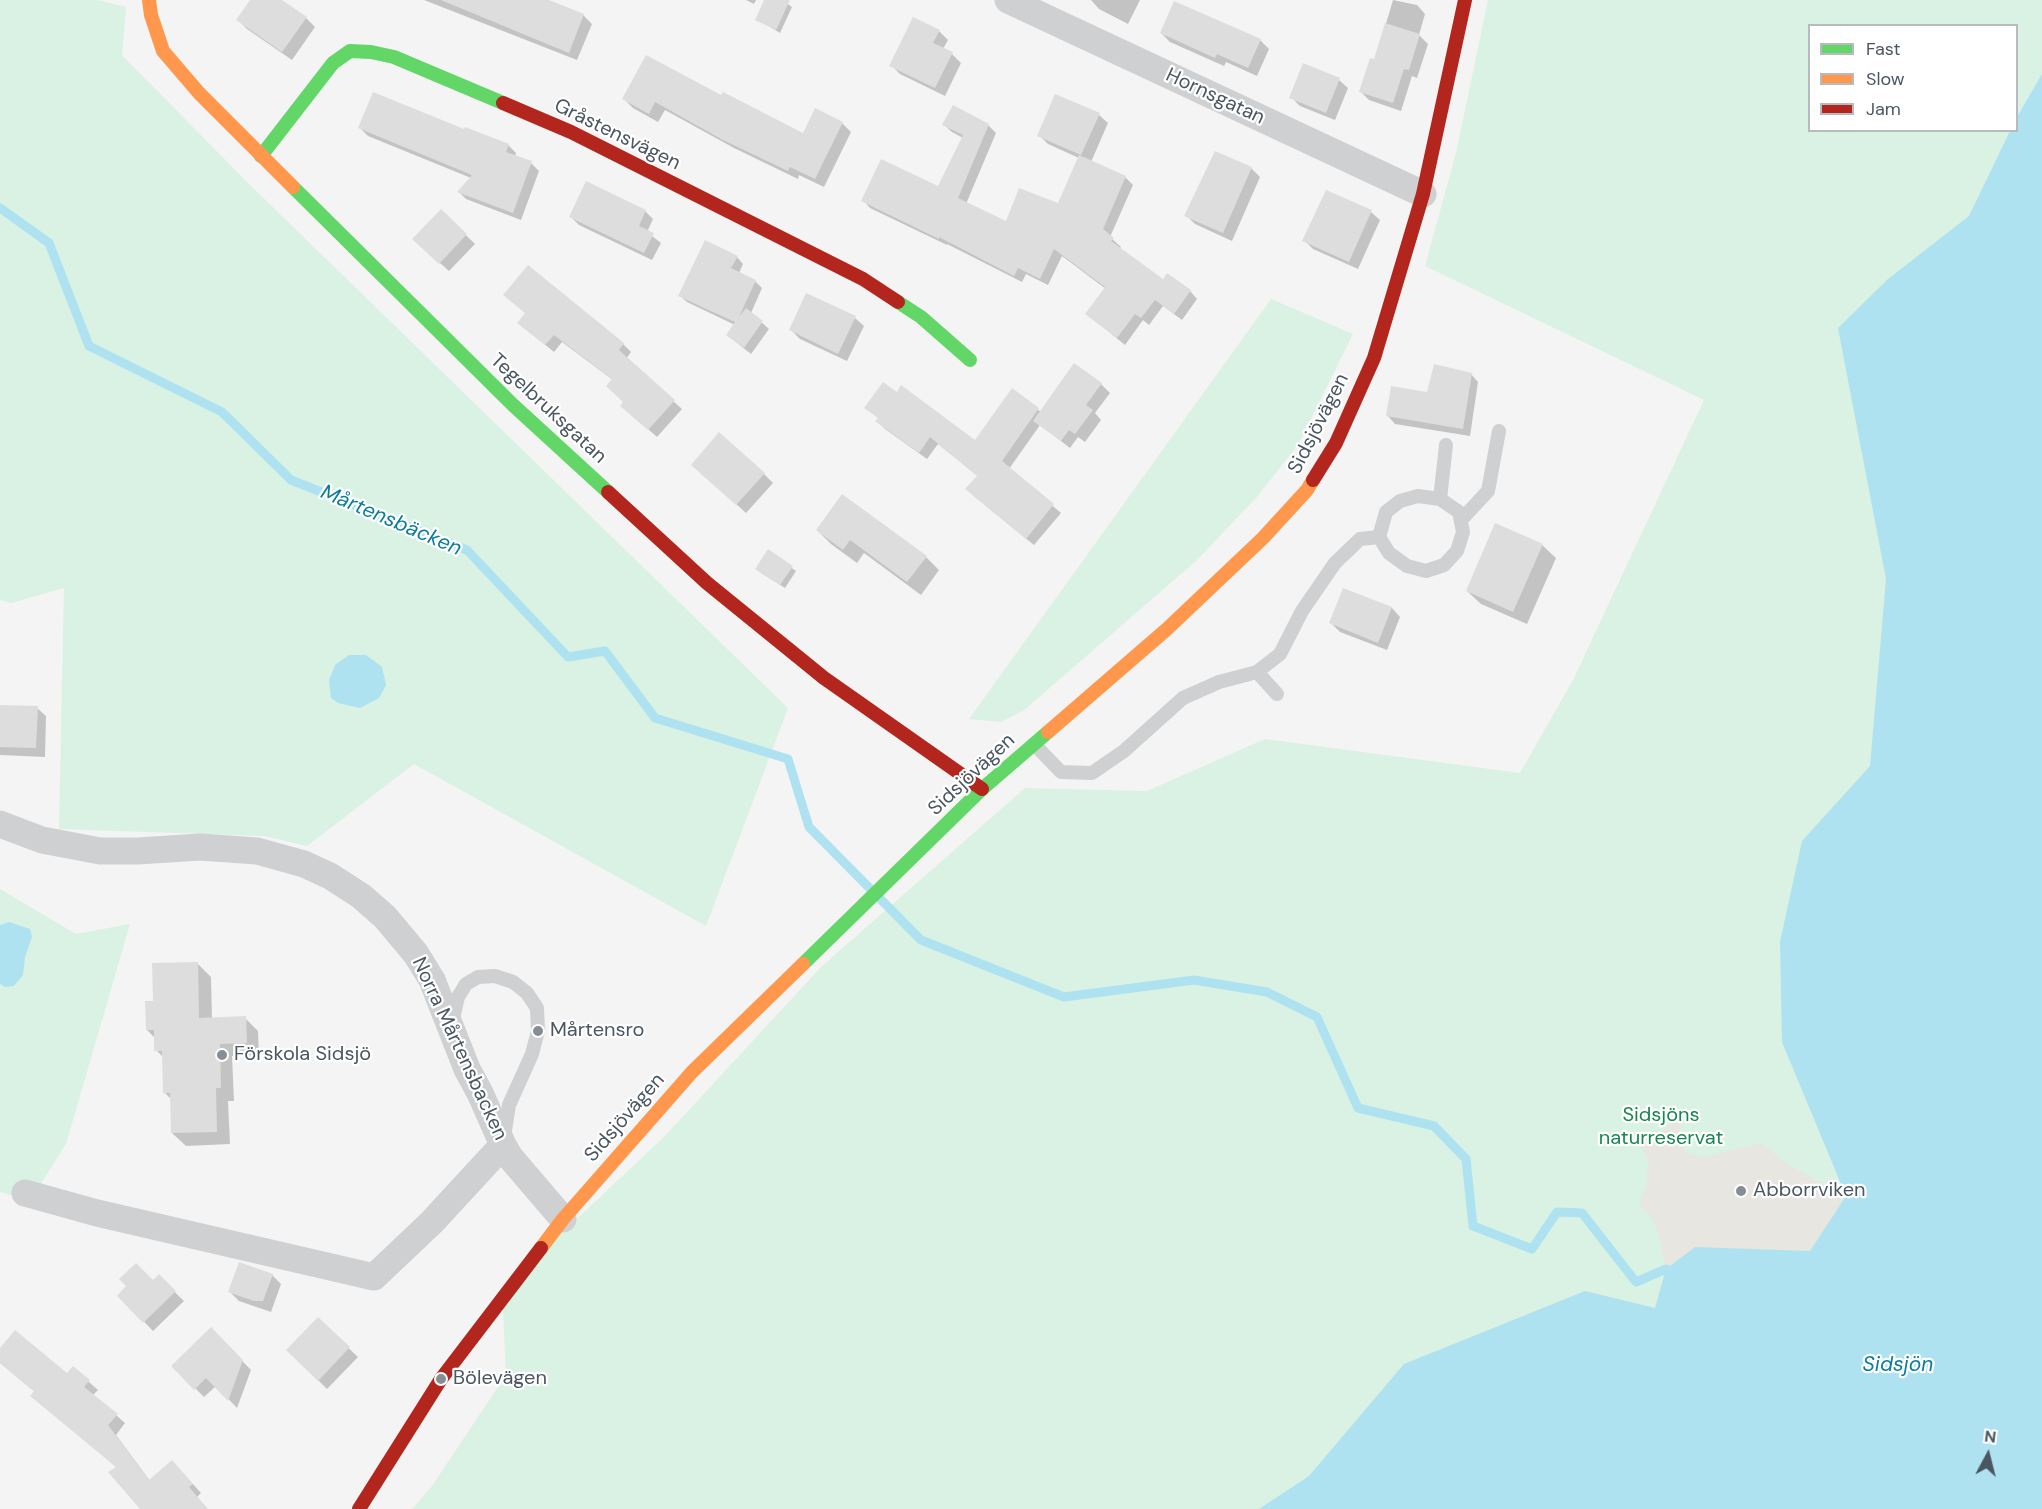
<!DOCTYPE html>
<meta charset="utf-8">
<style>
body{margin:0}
#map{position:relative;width:2042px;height:1509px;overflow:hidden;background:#f4f4f4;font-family:"DM Sans",sans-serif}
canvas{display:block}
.legend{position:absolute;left:1808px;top:24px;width:210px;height:108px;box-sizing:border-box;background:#fff;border:2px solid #b7bbc0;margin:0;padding:8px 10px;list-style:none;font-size:18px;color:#4a5661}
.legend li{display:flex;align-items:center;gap:12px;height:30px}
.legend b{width:30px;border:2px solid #b7bbc0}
.north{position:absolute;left:1958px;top:1425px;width:60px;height:60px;-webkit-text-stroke:4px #fff;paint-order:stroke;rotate:7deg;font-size:16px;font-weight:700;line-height:24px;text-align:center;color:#4a5661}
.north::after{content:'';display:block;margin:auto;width:21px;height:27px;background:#4a5661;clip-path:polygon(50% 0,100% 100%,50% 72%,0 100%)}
</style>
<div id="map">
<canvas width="2042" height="1509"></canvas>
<ul class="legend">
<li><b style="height:8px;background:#63d668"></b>Fast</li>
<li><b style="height:8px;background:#ff974d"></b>Slow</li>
<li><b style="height:8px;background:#b3261e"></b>Jam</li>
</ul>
<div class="north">N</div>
</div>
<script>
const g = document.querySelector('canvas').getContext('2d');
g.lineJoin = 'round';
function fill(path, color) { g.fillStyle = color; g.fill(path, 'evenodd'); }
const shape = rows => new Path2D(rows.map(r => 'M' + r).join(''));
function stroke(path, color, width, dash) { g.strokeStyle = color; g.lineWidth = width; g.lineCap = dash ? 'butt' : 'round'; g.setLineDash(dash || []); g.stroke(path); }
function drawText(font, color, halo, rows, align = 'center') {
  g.font = font + ' "DM Sans",sans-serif'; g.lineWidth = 4.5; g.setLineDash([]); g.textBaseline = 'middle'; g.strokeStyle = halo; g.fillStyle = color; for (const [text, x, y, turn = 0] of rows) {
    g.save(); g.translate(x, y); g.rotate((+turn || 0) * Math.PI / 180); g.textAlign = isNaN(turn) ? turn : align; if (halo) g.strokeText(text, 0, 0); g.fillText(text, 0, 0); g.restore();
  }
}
fill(shape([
 [0,0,98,0,126,7,122,55,248,183,788,708,706,926,414,764,307,846,264,836,59,829,64,588,11,603,0,600],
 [1488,0,2042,0,2042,1509,412,1509,432,1486,506,1375,502,1289,665,1136,821,967,1025,788,1147,791,1265,739,1520,773,1573,680,1704,400,1425,266,1456,153],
 [1810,26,2016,26,2016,130,1810,130],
 [1271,299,1353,334,1298,445,1256,498,1196,561,1023,711,1001,722,969,719],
 [0,889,76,934,130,924,66,1144,30,1201,0,1192]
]), '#d9f2e3');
fill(shape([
 [1682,1116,1680,1134,1685,1152,1704,1157,1762,1143,1784,1162,1846,1196,1810,1251,1695,1247,1666,1269,1659,1235,1652,1218,1639,1205,1647,1182,1648,1160,1635,1135,1662,1131]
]), '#e7e6e1');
fill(shape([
 [2042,74,2042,1509,1259,1509,1309,1476,1404,1364,1585,1291,1655,1308,1666,1269,1695,1247,1810,1251,1846,1196,1782,1042,1780,942,1802,841,1870,766,1886,579,1838,328,1888,279,1969,216,2010,131,2016,130,2017,117],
 [349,655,366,655,382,667,386,685,379,698,360,708,338,703,331,698,329,680,335,665],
 [9,922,30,929,32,937,25,957,23,975,14,986,5,987,0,984,0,925]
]), '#aee2f0');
fill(shape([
 [252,0,279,0,306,18,315,27,292,60,247,29,238,20],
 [424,0,545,0,583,15,592,24,577,60],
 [746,0,756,0,754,4],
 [766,0,782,0,792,7,780,33,757,19],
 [1091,0,1140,0,1128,24,1099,9],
 [1393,0,1417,5,1425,14,1419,35,1428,44,1417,78,1412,76,1401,111,1369,100,1361,92,1375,61],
 [939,31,948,40,943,49,952,54,961,63,945,96,900,74,891,65],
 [1161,33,1260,40,1269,49,1257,76,1226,62,1224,66,1170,42],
 [1339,80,1348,88,1335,120,1300,106,1291,97],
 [722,97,804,135,842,123,851,132,824,187,799,175,798,179,734,148,665,110,658,122,633,108,624,99],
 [1099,115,1108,123,1091,162,1125,177,1133,185,1110,237,1121,247,1119,249,1163,281,1190,291,1197,299,1182,320,1163,306,1149,325,1143,320,1125,345,1087,314,1106,289,1062,256,1048,285,1026,274,1022,282,947,244,947,245,870,208,863,200,939,188,963,138,952,132,944,125,988,125,996,133,966,204,1007,223,1059,205,1079,158,1048,144,1039,135],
 [360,128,465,131,508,145,516,153,515,157,531,163,539,171,521,220,466,199,459,192,471,178,368,136],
 [1251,168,1260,177,1232,241,1195,224,1186,215],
 [1326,192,1371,212,1380,220,1358,269,1313,249,1304,240],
 [441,211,475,244,449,271,423,248],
 [645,211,653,219,647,232,661,243,652,260,579,225,571,217],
 [737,257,743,264,739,273,755,281,762,288,751,313,769,329,751,354,727,335,735,325,687,302,680,296],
 [528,267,623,344,631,352,626,359,682,409,657,437,630,413,613,380,562,342,554,352,527,330],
 [855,318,864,326,847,361,800,339,791,330],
 [1471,374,1478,382,1470,436,1395,424,1388,416],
 [1101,384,1110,393,1095,413,1101,420,1085,442,1078,437,1070,448,1040,425,1009,469,1061,513,1034,545,975,497,978,476,938,444,927,459,885,429,877,421,879,419,866,407,976,442,1012,390,1041,412],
 [702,473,764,474,773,483,746,513],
 [817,530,926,557,939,570,921,595,864,553,857,563,831,544],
 [1542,545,1556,558,1527,624,1481,604,1467,591],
 [769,552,796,571,785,588,761,573],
 [1392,608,1400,617,1387,650,1340,632,1331,623],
 [0,706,37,708,46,716,45,757,0,755],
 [198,964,211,977,212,1019,245,1018,258,1031,259,1055,232,1056,234,1101,228,1101,230,1144,186,1146,172,1133,171,1099,165,1093,164,1058,156,1050,155,1038,147,1030,154,1002],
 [272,1275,281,1284,271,1312,239,1301,230,1292],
 [159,1277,184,1301,153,1331,119,1296,153,1282],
 [318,1319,358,1357,327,1389,288,1350],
 [211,1329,251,1370,237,1408,216,1386,204,1397,173,1366],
 [0,1350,67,1375,73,1368,98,1390,93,1395,125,1423,116,1435,150,1481,181,1471,201,1493,197,1497,207,1509,142,1509,117,1468,35,1392,0,1363]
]), '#0003');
stroke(shape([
 [0,208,49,243,89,346,222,412,291,480,467,550,568,657,605,651,655,718,788,759,809,827,921,940,1064,997,1194,980,1267,992,1317,1017,1358,1108,1434,1126,1466,1159,1473,1226,1532,1249,1557,1212,1582,1213,1636,1282,1666,1269]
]), '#aee2f0', 9);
fill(shape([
 [250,0,282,0,307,17,282,52,236,20],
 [441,0,549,0,584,14,569,53],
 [764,0,790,0,776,30,755,20],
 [1174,1,1261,39,1248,68,1217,54,1215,58,1160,33],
 [913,17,940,30,933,43,953,52,935,88,889,66],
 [1385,23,1420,34,1409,70,1404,69,1393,103,1359,92,1370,58,1374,59],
 [646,55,721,95,723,92,803,133,815,108,843,122,815,179,790,167,788,171,723,140,655,102,649,114,622,99],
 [1303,63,1340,78,1326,113,1289,98],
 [373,92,464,129,465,127,509,144,506,152,532,161,513,213,457,192,472,175,358,128],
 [1055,94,1100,113,1081,155,1037,136],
 [953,105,989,124,958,198,1006,221,1019,188,1058,203,1079,155,1126,176,1103,229,1114,238,1111,241,1163,279,1167,273,1191,290,1174,314,1155,300,1141,318,1135,314,1117,338,1085,314,1105,287,1054,249,1040,279,1018,268,1014,276,939,237,939,239,861,201,881,159,938,186,963,135,942,125],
 [1215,151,1252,167,1223,233,1184,216],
 [586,181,646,210,639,226,654,233,644,253,569,217],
 [1326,190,1372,210,1349,262,1302,241],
 [441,209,467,234,439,264,412,239],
 [705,240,738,256,731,268,756,280,739,317,746,308,763,321,744,348,726,335,735,322,678,296],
 [528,265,624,343,619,350,675,400,648,430,620,406,623,402,606,386,612,379,554,335,545,345,517,323,525,313,503,295],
 [806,293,856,316,838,354,789,330],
 [1074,363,1102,383,1086,405,1093,410,1075,434,1069,430,1061,441,1033,421],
 [1434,364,1472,373,1463,429,1386,416,1391,386,1427,392],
 [883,382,897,392,901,385,975,440,1012,388,1039,408,1002,461,1054,504,1026,539,965,489,977,476,930,437,919,453,875,421,878,418,864,408],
 [719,432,765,473,736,505,691,465],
 [842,494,927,556,907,582,850,540,843,550,816,530],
 [1495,523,1543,544,1513,612,1466,591],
 [768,549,793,566,780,585,755,569],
 [1343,588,1392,607,1378,643,1329,623],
 [0,705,38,706,36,748,0,747],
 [198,962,199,1018,246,1016,247,1043,220,1044,221,1088,216,1088,217,1132,171,1133,170,1093,163,1093,162,1051,154,1051,154,1030,146,1030,145,1001,153,1001,152,963],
 [239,1262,273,1274,263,1301,254,1301,228,1292],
 [136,1263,153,1280,159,1274,176,1291,143,1323,117,1296,126,1286,119,1279],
 [318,1317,350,1347,318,1381,286,1350],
 [211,1327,243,1360,228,1401,206,1378,194,1390,171,1366],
 [15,1330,67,1373,73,1366,90,1380,84,1387,118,1414,108,1425,149,1480,172,1460,193,1484,189,1487,208,1509,140,1509,108,1472,116,1467,30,1396,34,1391,0,1363,0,1348]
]), '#ddddde');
stroke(shape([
 [1418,496,1440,499,1459,512,1463,532,1457,551,1444,565,1426,571,1407,566,1389,553,1379,537,1386,512,1400,501,1418,496],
 [1440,499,1446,445],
 [1461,520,1488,491,1499,431],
 [1257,672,1277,694],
 [1034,744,1061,772,1092,773,1124,751,1183,698,1219,682,1257,672,1280,654,1302,611,1335,563,1360,539,1379,537],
 [452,1023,458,997,466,984,478,977,495,976,513,982,527,993,537,1008,538,1031,532,1054,509,1105,504,1137]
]), '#ced0d2', 14);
stroke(shape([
 [1008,0,1423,194],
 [0,824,42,840,100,851,138,851,200,847,257,851,304,864,330,876,361,896,385,917,416,954,432,980,467,1069,480,1093,503,1145,510,1157,563,1219],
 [25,1193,97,1213,374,1277,432,1222,503,1145]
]), '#ced0d2', 27);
stroke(shape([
 [261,156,333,63,350,51,371,52,394,57,503,103],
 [293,187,513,405,608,492],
 [898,302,921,317,970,360],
 [803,964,982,789,1048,732]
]), '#63d668', 14);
stroke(shape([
 [149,0,151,15,163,51,199,93,293,187],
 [1048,732,1167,629,1263,538,1307,490,1313,480],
 [541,1248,563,1219,692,1072,803,964]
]), '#ff974d', 14);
stroke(shape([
 [503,103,571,132,863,279,898,302],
 [1313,480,1336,443,1374,358,1423,194,1465,0],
 [608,492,707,583,824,678,982,789],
 [359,1509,441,1379,541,1248]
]), '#b3261e', 14);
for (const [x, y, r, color] of [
 [538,1031,6,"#868d94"],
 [222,1055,6,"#868d94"],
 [1741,1191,6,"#868d94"],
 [441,1379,6,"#868d94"]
]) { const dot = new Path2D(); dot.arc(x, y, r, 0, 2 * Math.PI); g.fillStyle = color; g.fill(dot); stroke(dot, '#fff', 2); }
drawText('20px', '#4a5661', '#fff', [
 ["Hornsgatan",1215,97,25],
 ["Gråstensvägen",617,135,26],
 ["Tegelbruksgatan",548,409,43],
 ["Sidsjövägen",1319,424,-63],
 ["Sidsjövägen",972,775,-43],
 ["Norra Mårtensbacken",459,1049,65],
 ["Sidsjövägen",625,1118,-49]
]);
drawText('20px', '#4a5661', '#fff', [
 ["Mårtensro",550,1031],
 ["Förskola Sidsjö",234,1055],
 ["Abborrviken",1753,1191],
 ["Bölevägen",453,1379]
], 'left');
drawText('20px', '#17864f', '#fff', [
 ["Sidsjöns",1661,1116],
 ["naturreservat",1661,1139]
]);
drawText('italic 21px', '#0c7c9b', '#fff', [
 ["Mårtensbäcken",391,521,23],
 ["Sidsjön",1898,1365]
]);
</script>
